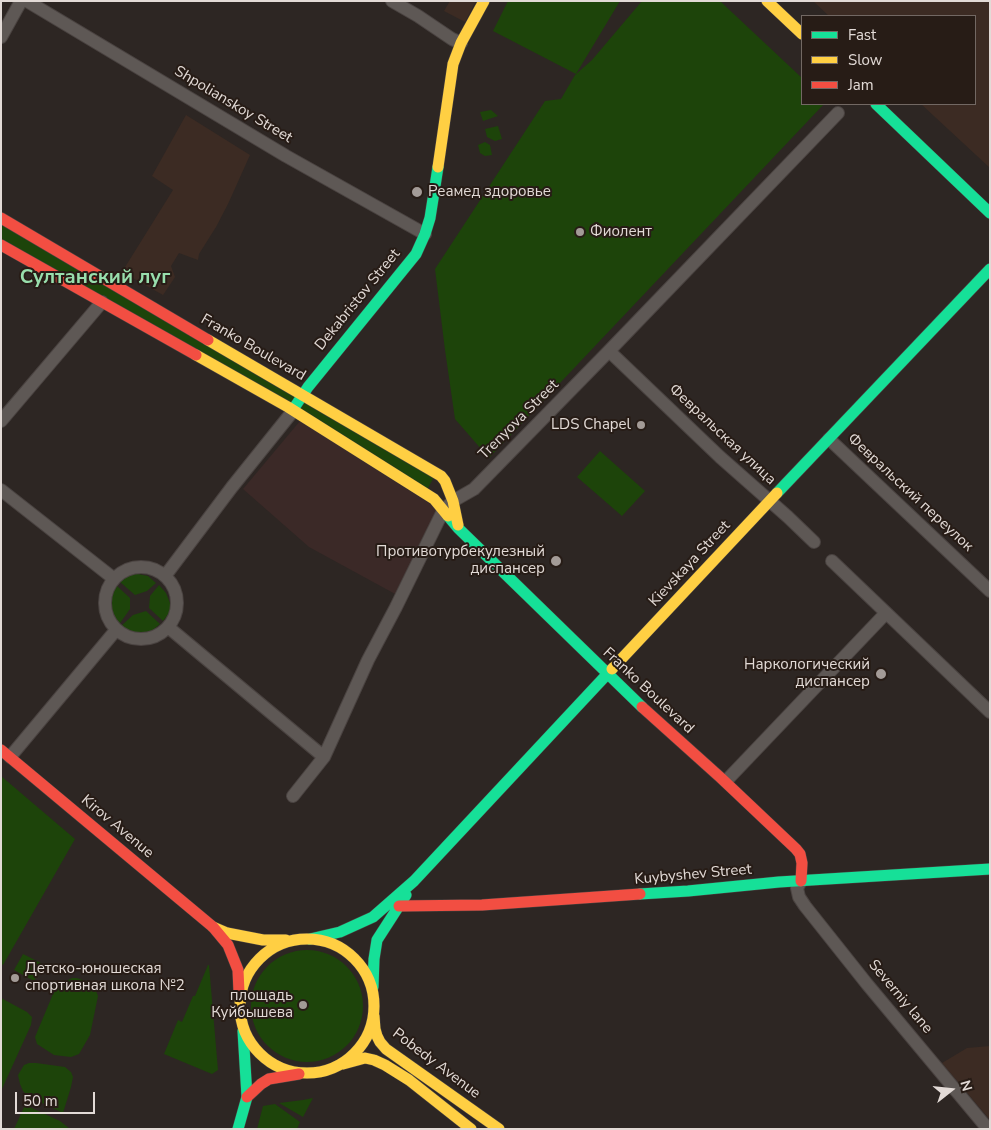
<!DOCTYPE html>
<meta charset="utf-8">
<style>
body{margin:0}
#map{position:relative;width:991px;height:1130px;overflow:hidden;background:#2d2623;font-family:"Nunito Sans",sans-serif}
canvas{display:block}
.frame{position:absolute;inset:0;border:2px solid #e2dad6;pointer-events:none}
.legend{position:absolute;left:801px;top:15px;width:175px;height:90px;box-sizing:border-box;background:#271c16;border:1px solid #726863;margin:0;padding:6px 9px;list-style:none;font-size:15px;color:#e2dad6}
.legend li{display:flex;align-items:center;gap:10px;height:25px}
.legend b{width:25px;border:1px solid #726863}
.north{position:absolute;left:926px;top:1065px;width:50px;height:50px;-webkit-text-stroke:4px #271c16;paint-order:stroke;rotate:74deg;font-size:14px;font-weight:700;line-height:20px;text-align:center;color:#e2dad6}
.north::after{content:'';display:block;margin:auto;width:18px;height:22px;background:#e2dad6;clip-path:polygon(50% 0,100% 100%,50% 72%,0 100%)}
.scale{position:absolute;left:15px;top:1092px;width:80px;height:22px;box-sizing:border-box;border:2px solid #e2dad6;border-top:0;padding-left:6px;font-size:15px;line-height:18px;white-space:nowrap;color:#e2dad6;-webkit-text-stroke:4px #271c16;paint-order:stroke}
</style>
<div id="map">
<canvas width="991" height="1130"></canvas>
<div class="frame"></div>
<ul class="legend">
<li><b style="height:6px;background:#16e098"></b>Fast</li>
<li><b style="height:6px;background:#ffcf43"></b>Slow</li>
<li><b style="height:6px;background:#f24e42"></b>Jam</li>
</ul>
<div class="north">N</div>
<div class="scale">50 m</div>
</div>
<script>
const g = document.querySelector('canvas').getContext('2d');
g.lineJoin = 'round';
function fill(path, color) { g.fillStyle = color; g.fill(path, 'evenodd'); }
const shape = rows => new Path2D(rows.map(r => 'M' + r).join(''));
function stroke(path, color, width, dash) { g.strokeStyle = color; g.lineWidth = width; g.lineCap = dash ? 'butt' : 'round'; g.setLineDash(dash || []); g.stroke(path); }
function drawText(font, color, halo, rows, align = 'center') {
  g.font = font + ' "Nunito Sans",sans-serif'; g.lineWidth = 4; g.setLineDash([]); g.textBaseline = 'middle'; g.strokeStyle = halo; g.fillStyle = color; for (const [text, x, y, turn = 0] of rows) {
    g.save(); g.translate(x, y); g.rotate((+turn || 0) * Math.PI / 180); g.textAlign = isNaN(turn) ? turn : align; if (halo) g.strokeText(text, 0, 0); g.fillText(text, 0, 0); g.restore();
  }
}
fill(shape([
 [300,421,440,510,397,595,309,547,243,489]
]), '#3b2927');
fill(shape([
 [450,1,476,1,465,22,444,11],
 [813,1,990,1,990,168,921,104,975,104,975,16,829,16],
 [186,115,250,155,228,204,216,227,199,254,198,260,179,253,171,266,175,277,163,295,122,272,173,190,152,176],
 [990,1046,990,1120,942,1063,967,1048]
]), '#3c2b23');
fill(shape([
 [508,1,620,1,576,74,493,31],
 [642,1,720,1,802,78,802,104,824,104,489,458,455,419,445,350,435,269,545,101,561,99,575,75,592,60],
 [491,110,498,116,483,121,480,112],
 [498,126,502,139,495,141,487,137,485,129],
 [485,142,490,145,492,155,485,156,480,153,478,145],
 [1,222,298,397,293,405,1,240],
 [303,400,434,477,427,490,297,408],
 [600,451,645,491,622,516,577,477],
 [138,574,148,576,156,583,147,591,135,595,120,582,129,575],
 [159,585,166,593,170,603,170,612,163,621,149,608,150,596],
 [117,586,130,598,130,609,118,626,112,614,110,605,111,595],
 [146,611,160,624,154,629,152,631,138,633,132,632,120,627,133,615],
 [1,776,75,839,3,965,1,964],
 '251 1006a56 56 0 1 1 112 0a56 56 0 1 1-112 0Z',
 [23,954,43,964,34,981,14,970],
 [208,965,209,965,218,1070,212,1074,164,1054,178,1020,182,1022,193,996,195,996],
 [72,978,77,978,88,982,95,988,98,996,90,1035,79,1054,71,1057,54,1055,37,1044,35,1037,53,994,60,984],
 [1,998,27,1012,32,1017,31,1025,1,1091],
 [29,1063,36,1063,65,1067,71,1072,73,1077,71,1087,63,1113,28,1096,23,1091,20,1084,18,1075,24,1065],
 [313,1098,303,1117,279,1103,303,1100],
 [275,1104,300,1122,297,1129,257,1129,263,1106],
 [25,1105,60,1121,70,1129,14,1129]
]), '#1d440a');
const street = shape([
 [27,1,286,156,425,234],
 [392,1,418,16,452,39,461,43],
 [1,37,21,1],
 [609,351,720,457,788,517,814,542],
 [1,421,102,302],
 [829,439,990,591],
 [1,490,113,578],
 [832,561,990,712],
 '105 603a36 36 0 1 1 72 0a36 36 0 1 1-72 0Z',
 [165,576,232,487,293,411],
 [168,627,324,757],
 [10,757,116,630],
 [726,781,886,613],
 [293,796,324,757,368,660,396,607,443,511,453,501,474,489,609,351,838,113],
 [801,881,797,888,799,897,805,906,867,984,988,1129]
]);
const fast = shape([
 [876,104,990,213],
 [296,405,308,387,416,254,425,234,430,218,438,167],
 [777,493,990,269],
 [448,516,458,528,642,707],
 [640,894,688,891,779,882,990,869],
 [310,939,340,932,373,917,414,881,612,669],
 [373,987,374,959,377,940,406,895],
 [238,1129,247,1097,243,1031]
]);
const slow = shape([
 [767,1,802,34],
 [438,167,453,64,461,43,484,1],
 [208,340,441,476,445,481,453,501,458,525],
 [196,355,288,407,434,499,448,516],
 [612,669,777,493],
 [213,927,227,933,263,940,286,940],
 '240 1006a67 67 0 1 1 134 0a67 67 0 1 1-134 0Z',
 [374,1016,375,1029,377,1036,380,1042,386,1049,499,1129],
 [343,1064,365,1058,374,1060,385,1065,409,1080,471,1129]
]);
const jam = shape([
 [1,218,208,340],
 [1,245,196,355],
 [642,707,721,778,796,849,800,854,802,863,801,881],
 [1,750,213,927,228,945,238,970,239,992],
 [399,906,482,905,640,894],
 [247,1097,261,1084,269,1079,299,1074]
]);
stroke(street, '#4a4341', 14);
stroke(fast, '#4a4341', 12);
stroke(slow, '#4a4341', 12);
stroke(jam, '#4a4341', 12);
stroke(street, '#5e5855', 12);
stroke(fast, '#16e098', 11);
stroke(slow, '#ffcf43', 11);
stroke(jam, '#f24e42', 11);
for (const [x, y, r, color] of [
 [417,192,6,"#a39b97"],
 [580,232,5,"#a39b97"],
 [641,425,5,"#a39b97"],
 [556,561,6,"#a39b97"],
 [881,674,6,"#a39b97"],
 [15,978,5,"#a39b97"],
 [303,1005,5,"#a39b97"]
]) { const dot = new Path2D(); dot.arc(x, y, r, 0, 2 * Math.PI); g.fillStyle = color; g.fill(dot); stroke(dot, '#271c16', 2); }
drawText('15px', '#e2dad6', '#271c16', [
 ["Shpolianskoy Street",233,105,31],
 ["Dekabristov Street",358,300,-51],
 ["Franko Boulevard",253,348,30],
 ["Trenyova Street",519,420,-45],
 ["Февральская улица",722,435,43],
 ["Февральский переулок",910,493,43],
 ["Kievskaya Street",690,564,-47],
 ["Franko Boulevard",648,691,43],
 ["Kirov Avenue",117,827,40],
 ["Kuybyshev Street",693,875,-5],
 ["Severniy lane",900,997,50],
 ["Pobedy Avenue",436,1064,37]
]);
drawText('15px', '#e2dad6', '#271c16', [
 ["Реамед здоровье",428,192,"left"],
 ["Фиолент",590,232,"left"],
 ["LDS Chapel",631,425],
 ["Противотурбекулезный",545,552],
 ["диспансер",545,569],
 ["Наркологический",870,665],
 ["диспансер",870,682],
 ["Детско-юношеская",25,969,"left"],
 ["спортивная школа №2",25,986,"left"],
 ["площадь",293,996],
 ["Куйбышева",293,1013]
], 'right');
drawText('bold 20px', '#98deac', '#271c16', [
 ["Султанский луг",95,278]
]);
</script>
